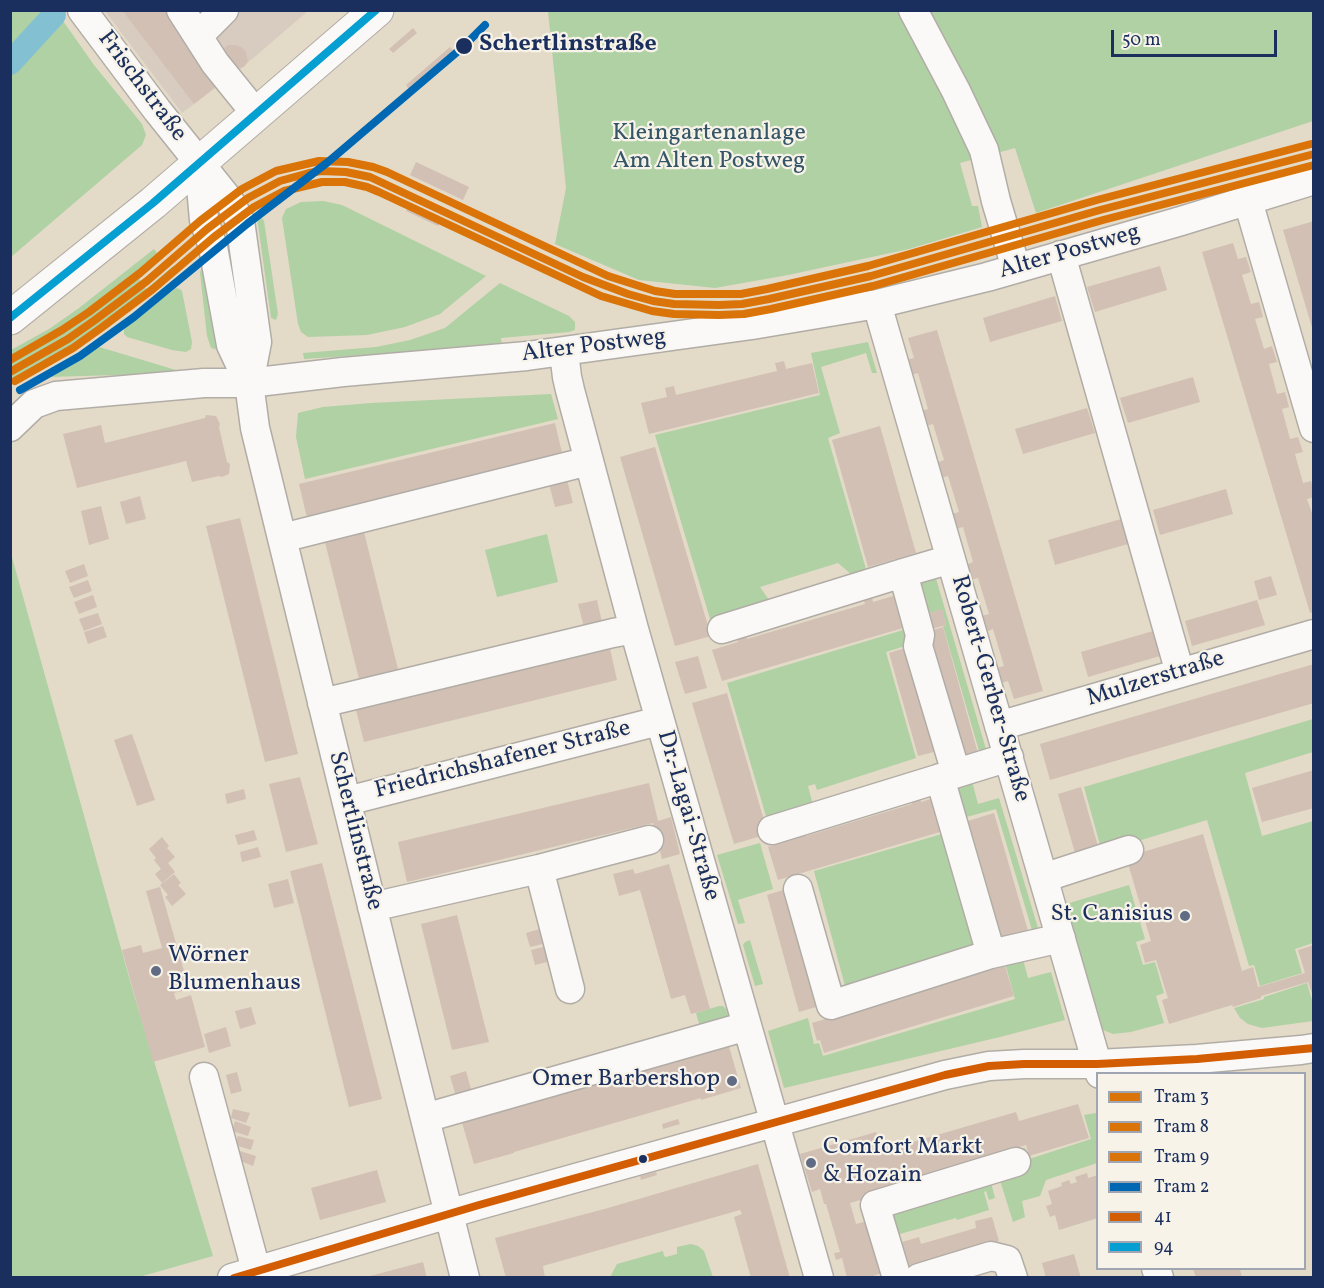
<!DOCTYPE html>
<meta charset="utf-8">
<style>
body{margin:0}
#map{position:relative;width:1324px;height:1288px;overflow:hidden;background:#e4dac8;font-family:Vollkorn,serif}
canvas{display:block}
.frame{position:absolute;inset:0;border:12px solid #1b2f5e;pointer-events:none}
.legend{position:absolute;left:1096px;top:1072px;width:210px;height:198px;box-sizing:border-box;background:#f7f3e8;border:2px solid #9fa5b1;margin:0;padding:8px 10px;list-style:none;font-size:18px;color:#1b2f5e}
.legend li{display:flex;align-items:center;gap:12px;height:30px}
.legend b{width:30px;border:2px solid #9fa5b1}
.scale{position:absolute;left:1111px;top:30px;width:166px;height:27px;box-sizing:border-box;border:3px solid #1b2f5e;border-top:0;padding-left:8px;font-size:18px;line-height:21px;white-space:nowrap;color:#1b2f5e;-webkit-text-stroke:4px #f7f3e8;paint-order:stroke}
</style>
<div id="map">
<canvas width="1324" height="1288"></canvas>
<div class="frame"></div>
<ul class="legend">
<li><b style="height:8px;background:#da7409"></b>Tram 3</li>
<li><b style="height:8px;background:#da7409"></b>Tram 8</li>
<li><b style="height:8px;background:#da7409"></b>Tram 9</li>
<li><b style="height:8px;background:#0068b3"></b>Tram 2</li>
<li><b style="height:8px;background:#d35d03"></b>41</li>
<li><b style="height:8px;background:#059fd1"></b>94</li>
</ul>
<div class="scale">50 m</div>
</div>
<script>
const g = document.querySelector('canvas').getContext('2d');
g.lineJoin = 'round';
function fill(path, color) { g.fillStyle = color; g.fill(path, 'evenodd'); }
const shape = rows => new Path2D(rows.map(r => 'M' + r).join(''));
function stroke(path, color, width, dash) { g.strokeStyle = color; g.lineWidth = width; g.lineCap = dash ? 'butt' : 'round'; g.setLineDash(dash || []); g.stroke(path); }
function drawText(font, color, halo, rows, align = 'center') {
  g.font = font + ' Vollkorn,serif'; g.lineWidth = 4.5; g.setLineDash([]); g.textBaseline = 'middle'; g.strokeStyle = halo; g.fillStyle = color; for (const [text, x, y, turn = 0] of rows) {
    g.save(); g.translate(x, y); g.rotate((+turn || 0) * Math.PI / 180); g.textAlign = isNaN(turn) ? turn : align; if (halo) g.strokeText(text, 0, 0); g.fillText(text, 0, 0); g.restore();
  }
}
fill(shape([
 [105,11,308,11,237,72,182,113]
]), '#d8ccc0');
fill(shape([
 [11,10,56,11,94,65,142,124,146,135,142,145,11,257],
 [548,11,1313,11,1313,121,1036,213,1015,148,960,163,972,206,978,206,982,227,909,249,788,275,715,288,639,280,555,244,566,188],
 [323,201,342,205,486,276,440,314,405,327,367,335,308,337,301,332,298,324,282,218,286,209,301,202],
 [257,217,261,217,264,221,278,314,276,320,271,318],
 [154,249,157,253,135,273,146,289,173,266,175,270,162,283,144,298,11,385,11,350,49,329,79,308],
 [209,262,222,348,217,350,211,348,207,336,200,273,202,266],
 [500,283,569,316,575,322,575,330,569,332,501,338,502,346,304,359,303,353,376,347,410,340,445,328],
 [176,288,180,289,182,291,192,342,191,349,186,352,172,350,127,337,124,334,124,330,126,326],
 [868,342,877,373,872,373,866,353,821,367,840,433,828,438,866,569,884,564,885,568,858,580,838,563,760,587,772,604,711,622,655,435,820,395,811,353],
 [96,346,186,373,48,377],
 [551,394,558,419,305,479,296,437,298,413,323,407,371,403],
 [547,534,558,582,497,597,485,550],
 [10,550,134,995,213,1256,139,1277,11,1277],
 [935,575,988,756,981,758,943,626,946,625,942,610,923,615,913,578],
 [910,628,905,646,886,652,916,758,817,790,815,784,808,786,814,809,768,823,727,683],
 [1313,719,1313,752,1245,773,1262,836,1313,821,1313,943,1295,949,1302,973,1260,986,1254,965,1249,966,1207,820,1102,852,1084,787],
 [972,781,978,804,999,798,1038,928,1032,930,996,809,959,819,954,787],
 [949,832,986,954,848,997,814,871],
 [760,843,773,889,738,900,745,923,738,924,717,855],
 [1129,885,1145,939,1136,942,1143,965,1155,962,1164,993,1156,996,1164,1023,1131,1032,1113,1034,1103,1030,1100,1025,1066,904],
 [750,940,763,984,755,986,743,945,745,942],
 [1021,952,1028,978,1051,972,1065,1020,1000,1037,784,1088,768,1031,808,1018,814,1044,819,1043,823,1056,1015,999,1003,956],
 [1307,983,1313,1004,1313,1021,1262,1028,1248,1024,1240,1018,1234,1008,1264,999,1264,997],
 [719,1006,723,1006,726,1009,730,1022,701,1030,696,1013],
 [1096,1113,1098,1121,1097,1163,1046,1180,1040,1196,1022,1201,1025,1217,1013,1222,998,1174,1018,1150,1025,1148,1029,1159,1091,1139,1084,1115],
 [989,1175,995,1198,989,1200,986,1191,984,1192,989,1210,957,1220,956,1218,893,1236,889,1207],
 [691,1244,698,1246,704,1251,713,1277,610,1277,617,1264,663,1251,664,1256,666,1257,677,1254,677,1247]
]), '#afd1a4');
stroke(shape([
 [10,63,54,15]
]), '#83c1d2', 24);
fill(shape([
 [122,10,170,10,219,84,194,104],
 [413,28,417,33,393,53,389,49],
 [228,45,235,45,241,47,246,52,248,61,244,67,238,68,235,67,222,50],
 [450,47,455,53,410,91,406,85],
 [416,162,469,187,463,200,410,175],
 [409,206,441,221,438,226,406,211],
 [1314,221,1314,331,1313,331,1283,230],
 [1233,243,1238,259,1246,257,1251,272,1242,275,1251,304,1259,302,1263,317,1255,319,1264,349,1272,346,1277,362,1269,364,1277,394,1285,392,1289,407,1282,409,1290,439,1298,437,1303,452,1295,454,1303,483,1311,481,1314,490,1314,497,1307,499,1314,519,1314,611,1310,613,1202,252],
 [1160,266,1167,290,1095,312,1087,287],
 [1055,296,1062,321,990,342,983,318],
 [937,330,1043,691,1014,699,1008,681,1001,683,997,668,1004,666,993,629,986,632,981,616,989,614,978,578,971,580,966,565,973,562,963,527,956,529,951,514,959,512,948,476,941,478,936,463,944,460,933,424,926,426,921,411,928,409,918,373,911,375,906,360,914,358,908,338],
 [784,361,786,369,812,363,819,393,649,434,641,403,667,397,665,388,674,386,676,395,777,371,775,363],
 [1193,377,1200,402,1128,423,1120,398],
 [1087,408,1095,433,1023,454,1015,429],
 [206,415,216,416,220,424,219,427,227,462,230,464,229,474,222,477,219,476,192,482,186,461,77,488,63,434,101,425,105,443,205,418],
 [555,423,564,461,308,522,299,484],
 [880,426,916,553,868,567,832,440],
 [655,447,711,636,675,646,620,457],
 [566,476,573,503,555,507,548,480],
 [1226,489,1233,514,1160,535,1153,510],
 [140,496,146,519,126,524,120,502],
 [101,506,109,539,89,545,81,511],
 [240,518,298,754,265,762,206,526],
 [1121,519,1128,544,1055,565,1048,540],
 [363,528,399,673,360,683,324,538],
 [84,564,88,576,70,583,65,571],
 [1271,576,1277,595,1259,600,1254,581],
 [88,580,92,591,74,598,69,587],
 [871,594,873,602,900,594,910,626,722,681,712,650,738,642,736,634,745,631,747,639,865,604,862,596],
 [93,595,97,607,79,614,74,602],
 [597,600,603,627,585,631,578,604],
 [1257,600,1265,625,1192,646,1185,621],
 [942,609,946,625,928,630,923,615],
 [98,613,102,624,84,631,79,619],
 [103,626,107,637,88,644,84,632],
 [943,627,979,757,964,761,927,632],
 [1153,631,1160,656,1088,677,1081,652],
 [609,644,617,680,364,742,355,706],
 [905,648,934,752,918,756,889,653],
 [698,656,707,688,685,694,675,662],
 [1314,664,1314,703,1050,780,1040,744],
 [727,693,768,834,734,844,692,703],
 [132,734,155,800,137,806,114,740],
 [1314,770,1314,808,1262,822,1252,788],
 [300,777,318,844,286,852,269,784],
 [649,783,658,821,671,817,680,854,662,859,653,823,407,882,398,842],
 [1081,787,1100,853,1077,860,1058,794],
 [244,789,246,799,227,804,225,794],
 [919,793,921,802,940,796,950,829,778,880,768,847,797,838,795,830,804,828,806,836,912,804,910,796],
 [994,813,1028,931,996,941,961,823],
 [254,830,257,840,238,845,235,835],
 [1203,834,1242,971,1253,967,1258,987,1305,973,1298,950,1314,945,1314,999,1308,982,1261,996,1261,998,1233,1007,1232,1005,1169,1024,1162,1000,1168,998,1156,960,1145,963,1140,945,1151,941,1126,857],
 [162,837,169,846,167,848,175,857,168,863,175,872,162,883,155,874,161,869,154,860,156,858,149,849],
 [258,847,261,857,242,862,240,852],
 [322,863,382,1099,349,1107,290,871],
 [669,864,710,1009,691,1014,685,995,671,999,640,890,619,896,613,874,633,869,635,874],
 [174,874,181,883,178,885,186,894,172,906,165,897,168,895,160,885],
 [288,879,294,903,274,908,268,884],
 [160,887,189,989,174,993,176,1000,191,995,205,1047,153,1062,122,950,141,945,143,953,162,948,146,891],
 [783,890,816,1007,799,1012,767,895],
 [457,915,489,1042,452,1050,421,924],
 [547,927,551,942,530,947,526,933],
 [551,945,555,960,535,965,531,950],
 [976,966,978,974,1005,966,1014,996,824,1053,820,1040,817,1041,812,1023,969,976,967,969],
 [251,1007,256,1024,240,1029,235,1011],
 [226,1027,231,1046,209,1053,204,1034],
 [728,1043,741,1088,701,1100,701,1098,514,1152,514,1153,474,1164,461,1119,501,1107,502,1111,595,1085,689,1058,688,1055],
 [466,1071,473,1096,457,1100,450,1076],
 [237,1072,242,1091,231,1094,226,1075],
 [1078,1104,1089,1138,1029,1156,1026,1145,911,1179,913,1185,907,1187,905,1181,900,1182,901,1188,850,1203,856,1224,867,1221,882,1273,867,1278,847,1278,842,1258,836,1260,834,1253,840,1252,826,1204,824,1204,820,1189,812,1192,800,1154,876,1132,882,1151,1016,1112,1019,1121],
 [233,1109,250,1113,246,1123,231,1118],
 [678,1119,680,1124,663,1129,662,1124],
 [235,1121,251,1127,248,1136,232,1131],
 [238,1136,254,1140,251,1150,235,1145],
 [240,1151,256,1156,253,1166,238,1160],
 [758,1164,790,1278,751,1278,734,1217,742,1214,740,1210,543,1266,545,1278,506,1278,495,1238,608,1208],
 [377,1170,386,1202,320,1220,311,1188],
 [656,1172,657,1175,641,1180,640,1176],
 [1087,1173,1088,1178,1098,1175,1098,1218,1059,1230,1055,1215,1050,1217,1046,1206,1052,1204,1048,1191,1062,1186,1061,1183,1069,1180,1071,1184,1077,1182,1075,1177],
 [992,1217,999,1241,910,1267,902,1242,919,1237,921,1244,976,1228,975,1221],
 [1074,1254,1081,1278,1046,1278,1042,1263],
 [423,1262,427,1278,367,1278,366,1277],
 [1193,1269,1240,1269,1242,1278,1196,1278]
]), '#d2c0b5');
const minor = shape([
 [82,10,157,110,229,200,240,221,257,342,249,383,255,428,386,963,465,1278],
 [181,10,215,63,257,115],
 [913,10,956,91,984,150,996,201,1016,268],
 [198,36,224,10],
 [199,164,204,220,213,247,231,345,249,383],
 [1248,201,1314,428],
 [1061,255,1180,673],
 [877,304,1100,1074],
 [564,352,567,377,570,390,634,629,819,1278],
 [10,427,34,404,56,396,204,383,249,383,343,372,527,356,752,325,877,304,987,277,1181,221,1314,180],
 [282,538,589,461],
 [903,573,920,635,918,646,956,773],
 [722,629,903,573,951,559],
 [322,703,613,633,634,629],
 [999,726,1314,634],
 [940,778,991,954],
 [347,801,659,721],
 [772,830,1009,757],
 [539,869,570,989],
 [1043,878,1129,850],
 [798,889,831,1005,991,954,1061,938],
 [372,907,539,869,649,840],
 [204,1077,256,1270],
 [425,1118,747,1026],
 [1156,1268,1159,1278],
 [232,1278,479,1205,945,1075,989,1066,1024,1064,1097,1064,1197,1059,1301,1050,1314,1048],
 [897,1278,875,1205,1016,1162],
 [919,1278,991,1256,1007,1260,1013,1278]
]);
const major = shape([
 [10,318,153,203,377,10]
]);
stroke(minor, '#b1ada6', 31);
stroke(major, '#b1ada6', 35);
stroke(minor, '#fbf9f7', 28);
stroke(major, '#fbf9f7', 33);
stroke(shape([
 [234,1278,479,1205,945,1075,989,1066,1024,1064,1097,1064,1197,1059,1314,1048]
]), '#d35d03', 8);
stroke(shape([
 [10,318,153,203,376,10]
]), '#059fd1', 8);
stroke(shape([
 [10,372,68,339,95,320,147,281,207,229,248,198,280,181,309,173,321,171,346,172,370,177,583,277,628,294,653,301,674,304,719,305,742,304,769,299,871,276,1100,210,1314,154]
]), '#da7409', 8);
stroke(shape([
 [15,381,73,348,101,328,153,289,214,237,254,207,284,191,322,182,345,182,367,187,379,192,601,296,652,311,674,314,719,315,744,314,771,309,873,286,1103,220,1314,165]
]), '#da7409', 8);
stroke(shape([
 [10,360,62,330,89,312,140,273,200,221,242,189,276,171,319,161,348,162,373,167,387,172,608,276,655,291,675,294,741,294,767,289,868,266,1097,200,1311,144]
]), '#da7409', 8);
stroke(shape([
 [20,390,80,356,134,317,247,224,328,162,463,47,485,25]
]), '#0068b3', 8);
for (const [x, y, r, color] of [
 [464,46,9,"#1b2f5e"],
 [1185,916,6,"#616b83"],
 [156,971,6,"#616b83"],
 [732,1081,6,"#616b83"],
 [643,1159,5,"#1b2f5e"],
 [811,1163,6,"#616b83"]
]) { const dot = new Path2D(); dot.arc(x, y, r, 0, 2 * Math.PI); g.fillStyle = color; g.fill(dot); stroke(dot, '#f7f3e8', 2); }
drawText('bold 24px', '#1b2f5e', '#f7f3e8', [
 ["Schertlinstraße",479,46]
], 'left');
drawText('24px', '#1b2f5e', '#f7f3e8', [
 ["Frischstraße",141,87,53],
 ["Alter Postweg",1070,253,-16],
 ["Alter Postweg",594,347,-7],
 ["Mulzerstraße",1156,680,-17],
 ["Robert-Gerber-Straße",989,689,74],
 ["Friedrichshafener Straße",503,761,-14],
 ["Dr.-Lagai-Straße",687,816,74],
 ["Schertlinstraße",354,831,76]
]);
drawText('24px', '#355668', '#f7f3e8', [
 ["Kleingartenanlage",709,135],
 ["Am Alten Postweg",709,163]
]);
drawText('24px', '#1b2f5e', '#f7f3e8', [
 ["St. Canisius",1173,916],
 ["Wörner",168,957,"left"],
 ["Blumenhaus",168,985,"left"],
 ["Omer Barbershop",720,1081],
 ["Comfort Markt",823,1149,"left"],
 ["& Hozain",823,1177,"left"]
], 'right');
</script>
